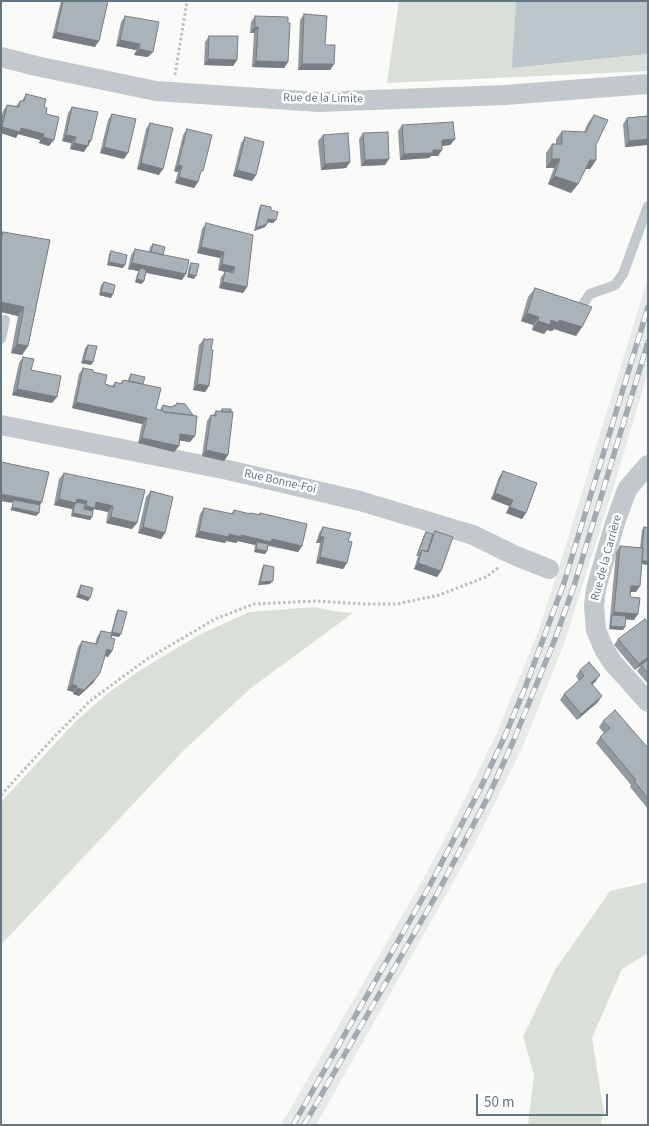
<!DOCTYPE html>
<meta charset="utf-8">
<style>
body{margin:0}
#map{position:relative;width:649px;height:1126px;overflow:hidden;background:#fafaf8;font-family:"Source Sans 3",sans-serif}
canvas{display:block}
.frame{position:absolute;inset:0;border:2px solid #657683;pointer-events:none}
.scale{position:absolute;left:476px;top:1094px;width:132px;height:22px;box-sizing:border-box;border:2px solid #657683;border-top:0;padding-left:6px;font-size:15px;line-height:18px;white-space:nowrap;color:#657683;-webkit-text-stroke:4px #fff;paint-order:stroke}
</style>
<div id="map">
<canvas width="649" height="1126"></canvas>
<div class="frame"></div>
<div class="scale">50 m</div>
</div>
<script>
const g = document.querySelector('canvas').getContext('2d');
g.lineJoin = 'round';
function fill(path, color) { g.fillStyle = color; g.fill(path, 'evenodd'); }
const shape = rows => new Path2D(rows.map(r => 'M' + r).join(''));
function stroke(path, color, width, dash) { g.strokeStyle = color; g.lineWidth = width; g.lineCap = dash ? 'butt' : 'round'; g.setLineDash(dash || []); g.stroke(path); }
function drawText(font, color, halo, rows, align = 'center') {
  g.font = font + ' "Source Sans 3",sans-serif'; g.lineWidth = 5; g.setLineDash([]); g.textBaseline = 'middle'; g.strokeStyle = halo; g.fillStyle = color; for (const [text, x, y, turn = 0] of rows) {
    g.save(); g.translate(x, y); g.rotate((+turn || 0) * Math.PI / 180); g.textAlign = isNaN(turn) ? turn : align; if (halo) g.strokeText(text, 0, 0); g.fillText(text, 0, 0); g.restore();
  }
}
fill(shape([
 [648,278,648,372,612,492,565,641,523,746,473,847,316,1125,281,1125,421,883,448,833,496,735,538,632,555,580]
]), '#e8e9e9');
fill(shape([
 [399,1,516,1,513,68,648,54,648,71,387,83],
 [315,607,333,611,353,613,251,688,182,752,1,945,1,802,76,721,108,693,142,669,199,635,249,612],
 [648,882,648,953,622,969,592,1038,604,1113,600,1125,528,1125,534,1075,523,1037,555,970,610,891]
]), '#dadfd7');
fill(shape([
 [516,1,648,1,648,54,512,68]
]), '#bbc7cb');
stroke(shape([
 [175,75,187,1],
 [1,795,54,737,90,701,147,659,215,619,254,604,316,601,365,604,397,604,439,595,486,577,498,568]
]), '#bbbfc2', 3, [2.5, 2.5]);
stroke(shape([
 [583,304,590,294,615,285,623,274,648,206],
 [1,339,5,320]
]), '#c3c8cc', 10);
stroke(shape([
 [1,57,36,66,156,91,319,102,505,95,648,84],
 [1,425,228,470,360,501,473,535,516,556,549,569],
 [648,465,628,488,625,495,615,523,604,561,596,589,594,606,596,630,604,649,613,663,648,702]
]), '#c3c8cc', 20);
const rail = shape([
 [293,1125,429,887,480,789,504,738,525,688,564,583,648,307],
 [304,1125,438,892,489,795,513,742,555,639,574,586,648,342]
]);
stroke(rail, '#a2aab0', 5.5);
stroke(rail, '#fff', 4, [11]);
fill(shape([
 [61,1,108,1,95,47,52,38],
 [304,14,325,45,334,64,330,70,298,70,300,20],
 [125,16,148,57,134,55,136,50,116,46,121,22],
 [255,16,288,62,284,68,252,67,254,33,250,33,251,22],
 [209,36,237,60,233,66,204,65,205,42],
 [26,94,44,107,49,146,39,143,40,140,18,134,16,138,1,133,1,119,3,111,7,105,16,106,20,101,22,101],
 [72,107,84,152,70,149,71,143,62,141,68,113],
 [648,113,648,144,647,145,625,147,623,124,627,118,646,116],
 [112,114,124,159,100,153,108,120],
 [594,115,596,160,590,169,585,169,578,184,571,193,548,184,554,168,546,168,546,153,552,144,556,144,556,139,562,131,584,132,588,123],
 [150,123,159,175,137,169,146,129],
 [402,125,455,139,450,145,442,146,438,156,431,156,429,158,400,160,398,131],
 [187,129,198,182,194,188,175,183,178,172,174,171,183,135],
 [363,133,389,159,385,165,361,166,359,139],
 [323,135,350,162,346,168,321,170,318,141],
 [245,137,256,175,252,181,233,176,241,143],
 [261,205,271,210,276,220,273,223,268,222,265,227,254,231,259,208],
 [206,223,247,287,243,293,219,288,221,277,225,272,218,270,220,258,197,253,202,229],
 [3,232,50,240,28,346,22,355,11,353,18,316,1,312,1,234],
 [153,244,163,255,182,280,146,273,144,281,141,284,135,282,137,274,139,271,128,269,131,255,135,249,149,252,150,247],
 [111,251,123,268,107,265,109,254],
 [191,263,194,279,187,277,189,266],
 [104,282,111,298,99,295,101,285],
 [535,288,582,327,576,336,554,329,552,331,547,330,544,334,532,330,533,325,521,321,528,297],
 [204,339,207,340,208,339,211,350,209,386,205,392,193,390,199,345],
 [88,345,93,362,91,365,81,363,85,348],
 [23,357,31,370,57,397,52,403,12,395,19,363],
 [83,368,93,372,105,384,112,386,115,382,120,384,123,380,128,381,129,377,131,374,143,384,156,409,160,410,163,405,171,407,175,405,177,403,190,442,179,440,179,446,174,452,138,443,142,424,72,408,79,374],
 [222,409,228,455,224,461,202,456,207,421,211,415,213,415,216,411,220,411],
 [503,471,522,519,506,513,509,506,491,499,499,477],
 [64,473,137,523,132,529,106,523,108,512,94,509,93,511,92,517,90,520,71,516,72,509,54,505,59,479],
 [151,491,165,533,161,539,138,533,146,497],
 [204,508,231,514,234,510,250,514,259,514,260,513,302,546,298,552,268,546,265,554,254,552,255,545,238,541,236,543,226,541,225,543,195,537,200,514],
 [323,527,348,541,347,563,343,569,316,563,320,543,316,543,319,533],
 [644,527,648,528,648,565,641,564,636,592,630,592,630,597,634,620,626,619,623,630,609,629,616,552,620,546,640,548,642,530],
 [435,531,441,571,437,577,414,569,418,556,416,556,424,535,426,532,433,534],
 [264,565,270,584,258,585,262,568],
 [81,585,90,598,88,601,76,597,79,588],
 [118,610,119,637,111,636,112,651,108,657,105,656,97,677,93,683,79,696,73,694,73,692,67,690,78,647,82,641,95,644,97,637,101,631,111,633,116,613],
 [648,623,648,659,635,670,614,645,618,639],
 [648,660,648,684,637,671,641,665],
 [580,670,596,681,592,685,598,702,577,720,560,700,564,694,579,681,576,676],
 [603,721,648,748,648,809,630,787,631,785,596,743,600,737,604,733,599,727]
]), '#929a9f');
fill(shape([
 [255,27,258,27,254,33,250,33],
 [56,32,99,41,95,47,52,38],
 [120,40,140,44,136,50,116,46],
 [139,49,153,52,148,57,134,55],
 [208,59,237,60,233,66,204,65],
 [256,61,288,62,284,68,252,67],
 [302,64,334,64,330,70,298,70],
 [2,127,21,128,44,134,40,140,18,134,16,138,1,133,1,128],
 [66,135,76,137,71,143,62,141],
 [43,137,54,140,49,146,39,143],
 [455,139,450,145,438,146,442,140],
 [648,139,647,145,625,147,629,141],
 [89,140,91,141,84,152,70,149,74,143],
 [104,147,128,153,124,159,100,153],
 [433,150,442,150,438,156,431,156,429,158,400,160,404,154],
 [389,159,385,165,361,166,365,160],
 [552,159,560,159,554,168,546,168],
 [590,160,596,160,590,169,583,169],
 [350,162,346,168,321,170,325,164],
 [141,163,163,169,159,175,137,169],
 [178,165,182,166,178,172,174,171],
 [237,170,256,175,252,181,233,176],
 [554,176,578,184,571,193,548,184],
 [179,177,198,182,194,188,175,183],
 [268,219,276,220,273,223,266,222],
 [267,224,265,227,254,231,256,228],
 [201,247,224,252,220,258,197,253],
 [109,262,125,265,123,268,107,265],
 [132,263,186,274,182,280,128,269],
 [222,264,235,267,230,273,218,270],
 [189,274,196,276,194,279,187,277],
 [137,279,144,281,141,284,135,282],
 [223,282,247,287,243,293,219,288],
 [101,292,113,294,111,298,99,295],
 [1,302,24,307,18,316,1,312],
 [527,313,539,317,533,325,521,321],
 [551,320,559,320,582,327,576,336,554,329,552,331,547,330,544,334,532,330,538,321],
 [17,344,28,346,22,355,11,353],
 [84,360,93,362,91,365,81,363],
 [197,384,209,386,205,392,193,390],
 [17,389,57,397,52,403,12,395],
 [76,402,147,418,142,424,72,408],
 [180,434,195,436,190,442,176,440],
 [142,438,179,446,174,452,138,443],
 [206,450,228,455,224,461,202,456],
 [495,493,513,500,509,506,491,499],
 [1,494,42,502,38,508,14,500,12,503,1,501],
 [59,499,77,499,87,501,83,507,75,505,72,509,54,505],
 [96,502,113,506,108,512,94,509,91,514,82,512,86,506],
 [12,507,39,513,36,516,10,510],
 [510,507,526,513,522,519,506,513],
 [73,513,92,517,90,520,71,516],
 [111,517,137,523,132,529,106,523],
 [143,527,165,533,161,539,138,533],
 [199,531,272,539,302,546,298,552,257,542,255,545,238,541,236,543,226,541,225,543,195,537],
 [320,537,324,537,320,543,316,543],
 [256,549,267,551,265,554,254,552],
 [320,557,347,563,343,569,316,563],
 [640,560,648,561,648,565,638,563],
 [418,563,441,571,437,577,414,569],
 [273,581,270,584,258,585,260,582],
 [631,586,640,586,636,592,627,592],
 [79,594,90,598,88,601,76,597],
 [614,612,638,614,634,620,611,618,612,615],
 [611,626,625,627,623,630,609,629],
 [112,632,121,634,119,637,110,635],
 [107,649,112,651,108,657,103,655],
 [648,657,648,659,635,670,639,664],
 [600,675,596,681,587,689,591,683],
 [97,677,93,683,79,696,73,694,77,688],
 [72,684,77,686,73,692,67,690],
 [602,696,598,702,577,720,581,714]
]), '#777d82');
const building = shape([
 [63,1,108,1,99,41,56,32,63,1],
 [304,14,327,16,325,45,335,45,334,64,302,64,304,14],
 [125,16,159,22,153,52,139,49,140,44,120,40,125,16],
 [255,16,288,17,288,23,290,23,288,62,256,61,258,27,255,27,255,16],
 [209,36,238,36,237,60,208,59,209,36],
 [26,94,46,99,44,107,47,108,46,114,59,117,54,140,43,137,44,134,21,128,20,132,2,127,7,105,19,107,20,101,24,101,26,94],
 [72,107,98,112,91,141,89,140,88,146,74,143,76,137,66,135,72,107],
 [112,114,136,119,128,153,104,147,112,114],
 [594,115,608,120,596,145,596,160,590,160,578,184,554,176,560,159,552,159,552,144,562,144,562,131,586,132,594,115],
 [648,116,648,139,629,141,627,118,648,116],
 [453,122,455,139,442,140,442,150,433,150,433,153,404,154,402,125,453,122],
 [150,123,173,128,163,169,141,163,150,123],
 [187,129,212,135,203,171,201,171,198,182,179,177,182,166,178,165,187,129],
 [388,132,389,159,365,160,363,133,388,132],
 [348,133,350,162,325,164,323,135,348,133],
 [245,137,264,142,256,175,237,170,245,137],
 [261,205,271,207,271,210,278,212,276,220,268,219,267,224,256,228,261,205],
 [206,223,253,235,247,287,223,282,225,271,233,273,235,267,222,264,224,252,201,247,206,223],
 [3,232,50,240,28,346,17,344,24,307,1,302,1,240,3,232],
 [153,244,165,247,163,255,151,252,153,244],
 [135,249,189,260,186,274,132,263,135,249],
 [111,251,127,255,125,265,109,262,111,251],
 [191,263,199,264,196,276,189,274,191,263],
 [141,268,146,270,144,281,137,279,139,271,141,268],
 [104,282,115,285,113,294,101,292,104,282],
 [535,288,592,307,582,327,559,320,559,323,551,320,550,325,538,321,539,317,527,313,535,288],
 [204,339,208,340,208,339,213,339,211,350,213,350,209,386,197,384,204,339],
 [88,345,97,346,93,362,84,360,88,345],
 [23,357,34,359,31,370,61,376,57,397,17,389,23,357],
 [83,368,93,370,93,372,107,375,105,384,114,387,115,382,122,384,123,380,161,388,156,409,163,411,164,412,197,416,195,436,180,434,179,446,142,438,147,418,76,402,83,368],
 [131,374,145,377,143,384,129,381,131,374],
 [177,403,185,404,193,415,164,412,162,410,163,405,171,407,176,405,177,403],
 [222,409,231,409,231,412,222,412,222,409],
 [216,411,233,412,228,455,206,450,211,415,216,416,216,411],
 [1,462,49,472,42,502,1,494,1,462],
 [503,471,537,483,526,513,510,507,513,500,495,493,503,471],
 [64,473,145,490,137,523,111,517,113,506,96,502,95,508,86,506,87,501,77,499,76,503,59,499,64,473],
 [151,491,173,497,165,533,143,527,151,491],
 [14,500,40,505,39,513,12,507,14,500],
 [77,502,85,504,84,509,93,511,92,517,73,513,74,506,77,502],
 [204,508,233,514,234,510,250,514,250,513,260,515,260,513,307,524,302,546,272,539,271,542,241,535,241,537,229,534,229,537,199,531,204,508],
 [323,527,351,533,348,541,352,542,347,563,320,557,324,537,320,537,323,527],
 [644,527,648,528,648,561,642,561,643,548,642,548,644,527],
 [435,531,453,537,441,571,418,563,422,550,428,552,435,531],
 [426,532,433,534,427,552,422,550,420,553,418,553,426,532],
 [257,542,268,544,267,551,256,549,257,542],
 [620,546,643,548,640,586,631,586,630,597,640,598,638,614,614,612,620,546],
 [264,565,274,567,273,581,260,582,264,565],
 [81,585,93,588,90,598,79,594,81,585],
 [118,610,127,612,121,634,112,632,118,610],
 [612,615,626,616,625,627,611,626,612,615],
 [645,619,648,623,648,657,639,664,618,639,645,619],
 [101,631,112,633,111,638,115,639,112,651,107,649,100,673,97,677,84,690,77,688,77,686,72,684,82,641,97,644,101,631],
 [648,660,648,673,641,665,648,660],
 [589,662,600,675,591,683,602,696,581,714,564,694,584,676,580,670,589,662],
 [615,710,648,748,648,798,634,781,636,780,600,737,610,728,603,721,615,710]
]);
fill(building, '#aab3b9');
stroke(building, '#777d82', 1);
drawText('12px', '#657683', '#fff', [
 ["Rue de la Limite",323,99,1],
 ["Rue Bonne-Foi",280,482,13],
 ["Rue de la Carrière",607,558,-75]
]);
</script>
